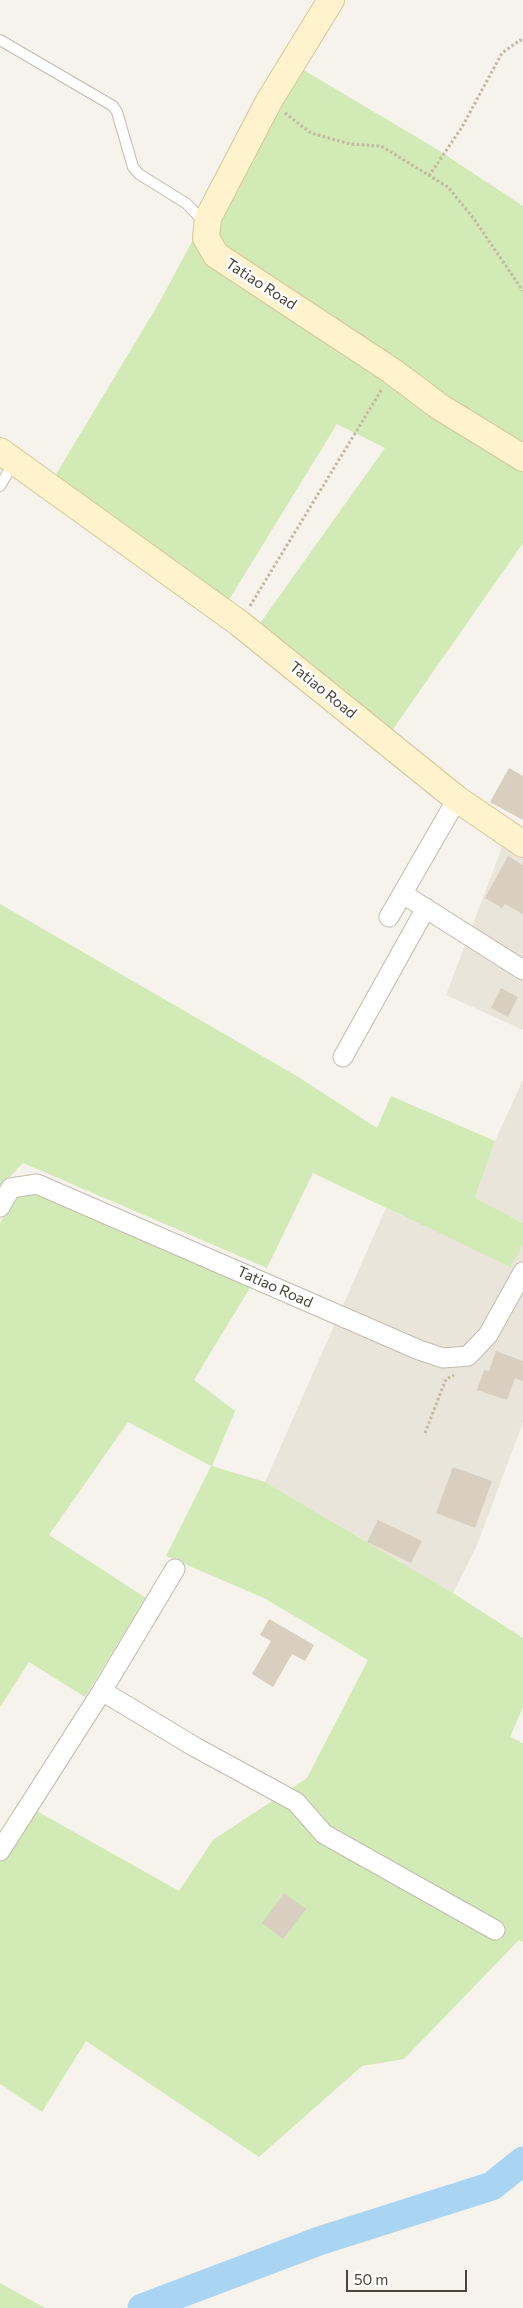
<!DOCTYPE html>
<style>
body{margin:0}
#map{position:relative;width:523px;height:2308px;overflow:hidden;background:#f6f3ec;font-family:Commissioner,sans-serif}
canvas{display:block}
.scale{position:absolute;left:346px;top:2270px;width:121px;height:22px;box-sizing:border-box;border:2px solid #4b4439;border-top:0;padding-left:6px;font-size:15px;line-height:18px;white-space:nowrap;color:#4b4439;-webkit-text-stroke:4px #fff;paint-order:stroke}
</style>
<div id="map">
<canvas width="523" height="2308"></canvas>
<div class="scale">50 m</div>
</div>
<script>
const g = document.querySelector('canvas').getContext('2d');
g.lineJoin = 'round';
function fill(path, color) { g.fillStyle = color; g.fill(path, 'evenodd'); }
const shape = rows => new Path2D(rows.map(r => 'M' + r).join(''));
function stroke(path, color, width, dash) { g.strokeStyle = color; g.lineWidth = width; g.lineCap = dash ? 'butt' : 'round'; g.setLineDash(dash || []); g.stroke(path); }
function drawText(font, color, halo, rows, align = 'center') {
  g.font = font + ' Commissioner,sans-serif'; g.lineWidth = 5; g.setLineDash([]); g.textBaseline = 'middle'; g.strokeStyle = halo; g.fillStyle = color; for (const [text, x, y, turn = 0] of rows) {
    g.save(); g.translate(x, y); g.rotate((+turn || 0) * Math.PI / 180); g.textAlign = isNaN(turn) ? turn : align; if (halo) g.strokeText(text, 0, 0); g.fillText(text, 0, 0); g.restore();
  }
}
fill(shape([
 [523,834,523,1030,446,995,504,842],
 [523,1080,523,1223,475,1198,495,1141],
 [386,1208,509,1266,523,1245,523,1422,477,1545,453,1593,265,1482]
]), '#eae5da');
fill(shape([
 [287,65,295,65,435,148,523,206,523,543,391,732,258,626,385,448,337,424,227,603,55,476,159,303],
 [0,904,295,1075,377,1128,391,1096,495,1141,475,1198,523,1223,523,1245,510,1267,313,1173,267,1268,23,1163,4,1183,0,1193],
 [36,1192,251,1286,194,1380,235,1411,212,1466,265,1482,453,1593,523,1638,523,1707,510,1737,523,1743,523,1942,519,1940,404,2059,362,2066,259,2157,86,2041,42,2112,0,2084,0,1832,19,1801,179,1891,213,1840,307,1778,368,1660,264,1598,166,1556,211,1466,128,1422,49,1535,146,1598,85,1697,29,1662,0,1707,0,1224,4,1215,18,1197],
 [0,2283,45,2308,0,2308]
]), '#d2eab5');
stroke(shape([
 [142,2308,319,2241,492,2186,523,2161]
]), '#a9d4f2', 29);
fill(shape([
 [509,768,523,776,523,820,490,802],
 [508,856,523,865,523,914,505,904,502,908,485,898],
 [501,988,518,997,508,1017,491,1008],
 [496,1351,523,1361,523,1381,515,1378,507,1400,477,1390,484,1370,489,1371],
 [453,1467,492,1481,475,1528,436,1513],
 [378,1520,422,1541,411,1563,367,1542],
 [269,1619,314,1645,305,1661,292,1654,273,1687,252,1674,271,1641,260,1635],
 [284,1893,306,1909,283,1939,262,1923]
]), '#d8cfc1');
const lane = shape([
 [0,40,113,106,117,112,133,167,139,174,187,204,204,222],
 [0,486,14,462]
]);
const street = shape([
 [403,894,523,970],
 [389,917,457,799],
 [343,1057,426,908],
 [0,1207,11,1188,37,1184,419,1350,443,1358,468,1356,488,1335,523,1272],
 [102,1691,195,1747,296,1802,324,1834,495,1930],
 [0,1851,102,1691,175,1569]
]);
const secondary = shape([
 [331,0,269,101,208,218,206,238,216,255,392,371,440,407,523,458],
 [0,451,239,623,457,799,523,844]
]);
stroke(lane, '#c2bbae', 12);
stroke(street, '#c2bbae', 21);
stroke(secondary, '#d6c79b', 28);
stroke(shape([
 [285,113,311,133,350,144,381,146,448,187,474,219,523,291],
 [429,176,462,127,502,53,520,40,523,42],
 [250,606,382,389],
 [425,1433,446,1379,454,1375]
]), '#c4b79f', 3, [2.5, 2.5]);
stroke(lane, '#fff', 10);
stroke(street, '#fff', 19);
stroke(secondary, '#fff3cd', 26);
drawText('15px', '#4b4439', '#fff', [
 ["Tatiao Road",261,284,33],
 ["Tatiao Road",323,690,39],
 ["Tatiao Road",275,1287,24]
]);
</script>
